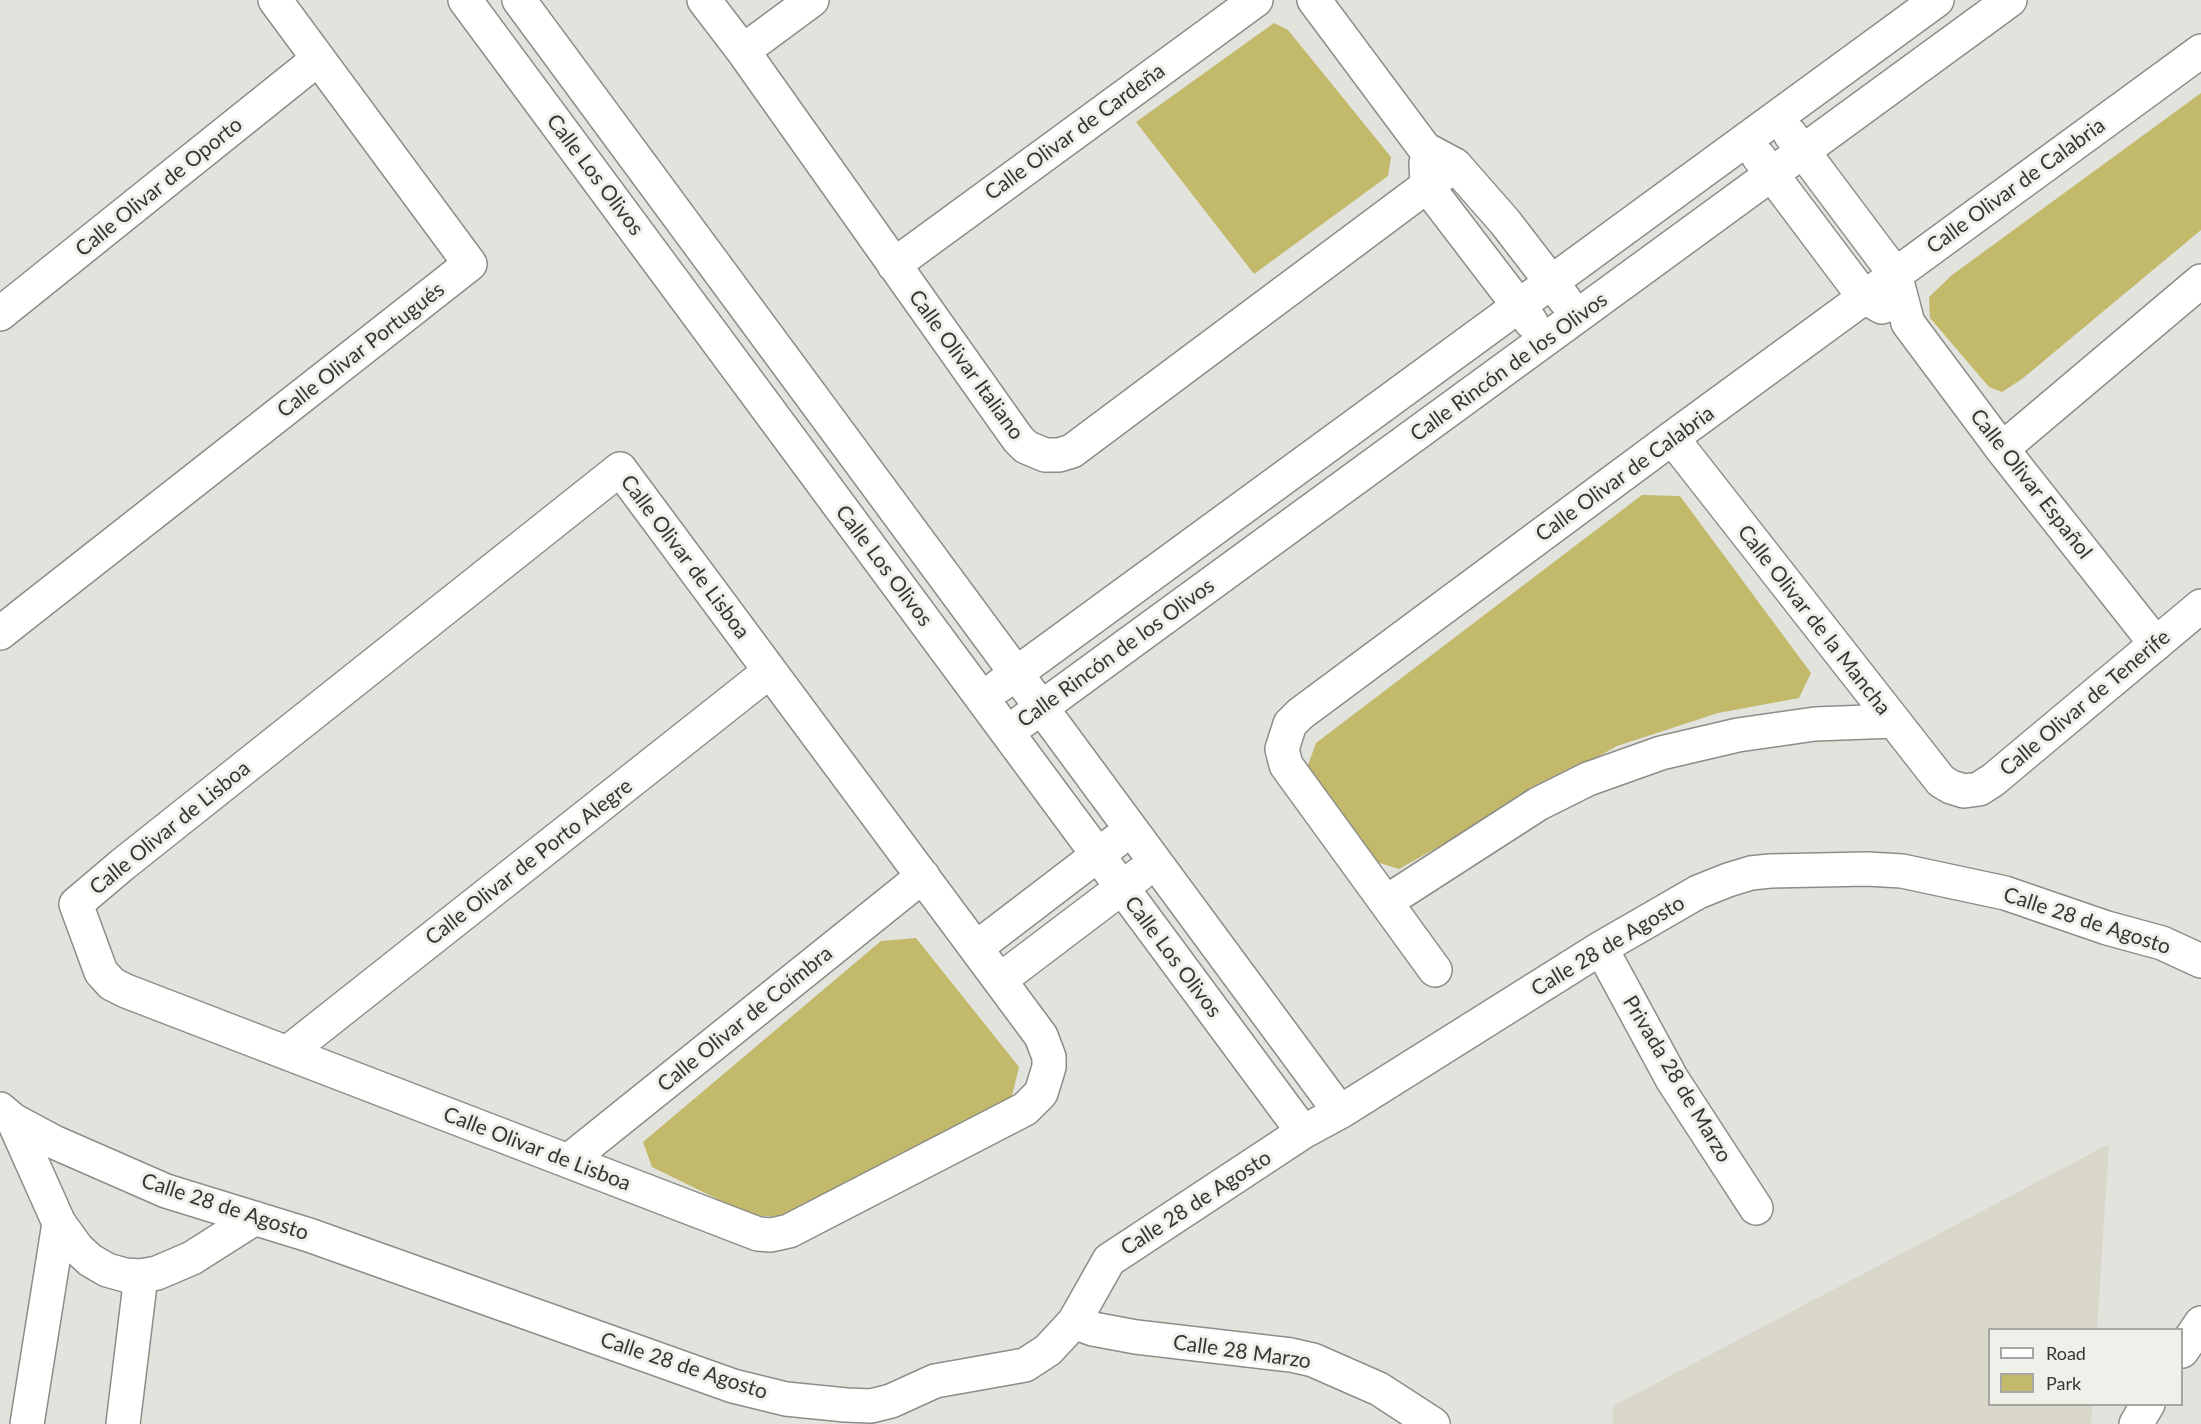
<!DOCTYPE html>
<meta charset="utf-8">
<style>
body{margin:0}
#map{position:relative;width:2201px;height:1424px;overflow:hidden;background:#e3e3de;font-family:Lato,sans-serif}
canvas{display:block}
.legend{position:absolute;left:1988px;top:1328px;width:195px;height:78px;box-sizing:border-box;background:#f0f0eb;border:2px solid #a6a6a2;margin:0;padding:8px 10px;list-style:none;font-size:18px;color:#363634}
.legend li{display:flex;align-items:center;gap:12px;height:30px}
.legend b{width:30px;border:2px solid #a6a6a2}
</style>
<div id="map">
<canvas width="2201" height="1424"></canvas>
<ul class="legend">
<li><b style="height:8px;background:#fff"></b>Road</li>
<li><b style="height:16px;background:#c2b96a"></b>Park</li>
</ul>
</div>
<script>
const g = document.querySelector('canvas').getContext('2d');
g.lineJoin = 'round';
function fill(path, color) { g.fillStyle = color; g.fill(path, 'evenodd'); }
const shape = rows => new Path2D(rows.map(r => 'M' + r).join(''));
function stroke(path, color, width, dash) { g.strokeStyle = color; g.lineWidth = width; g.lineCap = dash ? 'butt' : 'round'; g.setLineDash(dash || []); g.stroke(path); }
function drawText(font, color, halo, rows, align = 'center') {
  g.font = font + ' Lato,sans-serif'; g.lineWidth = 6; g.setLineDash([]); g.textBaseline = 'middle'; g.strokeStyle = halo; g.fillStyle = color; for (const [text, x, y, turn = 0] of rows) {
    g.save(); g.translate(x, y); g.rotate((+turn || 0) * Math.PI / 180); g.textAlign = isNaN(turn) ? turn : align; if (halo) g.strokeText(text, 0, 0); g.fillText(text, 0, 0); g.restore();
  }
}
fill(shape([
 [2109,1144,2097,1329,1990,1330,1990,1404,2092,1405,2091,1424,1613,1424,1613,1406]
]), '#d8d7ca');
fill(shape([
 [1274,23,1288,30,1391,157,1388,176,1254,274,1136,122],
 [2201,93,2201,230,2022,379,2002,392,1989,387,1930,318,1929,297,1952,275],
 [1642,495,1680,496,1811,673,1799,698,1718,713,1617,746,1399,869,1370,860,1307,768,1316,743],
 [916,938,1019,1067,1011,1100,780,1217,750,1215,652,1167,643,1142,881,941]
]), '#c2b96a');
const minor = shape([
 [465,0,1303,1132],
 [519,0,1340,1112],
 [704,0,743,51,1018,439,1026,447,1045,455,1059,455,1072,451,1455,165],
 [1314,0,1425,149,1455,165,1505,222,1565,300],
 [743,51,812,0],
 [1790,134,1895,274,1908,323,2002,449,2156,644],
 [1758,156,1864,297,1882,307],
 [1426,163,1427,186,1531,322],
 [894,265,1256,0],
 [0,314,318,59],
 [1672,438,1894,721,1941,781,1951,787,1964,791,1979,789,1993,780,2201,606],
 [2002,449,2201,281],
 [620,469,1041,1036,1049,1057,1049,1067,1041,1093,1025,1109,789,1231,771,1235,758,1234,126,991,112,984,101,972,76,904,122,865,620,469],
 [0,633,470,264,275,0],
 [999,686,1937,0],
 [1023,721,2010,0],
 [1386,902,1538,804,1588,779,1661,753,1738,735,1815,724,1894,721],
 [976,948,1116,841],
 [1601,948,1672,1079,1756,1208],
 [1435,970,1286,765,1282,749,1290,724,1300,714,1672,438,2201,51],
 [1000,980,1140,874],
 [287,1053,770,671],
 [0,1109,13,1120,54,1142,166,1191,309,1235,733,1386,786,1399,846,1405,871,1406,891,1401,935,1381,1025,1365,1048,1350,1074,1322,1109,1260,1303,1132,1340,1112,1601,948,1698,892,1728,880,1751,873,1770,871,1867,869,1902,871,2005,893,2107,928,2162,943,2201,961],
 [13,1120,59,1223,77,1248,90,1260,107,1270,125,1275,141,1276,157,1273,192,1258,255,1218],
 [568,1161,923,876],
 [1074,1322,1093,1329,1136,1337,1291,1355,1313,1360,1379,1389,1433,1424],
 [2182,1351,2201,1323],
 [27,1424,59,1223],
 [123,1424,141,1276],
 [2136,1424,2148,1404]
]);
stroke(minor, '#8d8d88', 36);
stroke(minor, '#fff', 33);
drawText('21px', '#363634', '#f0f0eb', [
 ["Calle Olivar de Cardeña",1075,132,-36],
 ["Calle Los Olivos",595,175,53],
 ["Calle Olivar de Calabria",2016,186,-36],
 ["Calle Olivar de Oporto",159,187,-39],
 ["Calle Olivar Portugués",361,350,-38],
 ["Calle Olivar Italiano",966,365,54],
 ["Calle Rincón de los Olivos",1509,367,-36],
 ["Calle Olivar de Calabria",1625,474,-36],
 ["Calle Olivar Español",2031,484,52],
 ["Calle Olivar de Lisboa",685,557,53],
 ["Calle Los Olivos",884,566,53],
 ["Calle Olivar de la Mancha",1814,620,52],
 ["Calle Rincón de los Olivos",1116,653,-36],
 ["Calle Olivar de Tenerife",2085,703,-40],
 ["Calle Olivar de Lisboa",170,828,-39],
 ["Calle Olivar de Porto Alegre",529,862,-38],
 ["Calle 28 de Agosto",2087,921,18],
 ["Calle 28 de Agosto",1608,946,-31],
 ["Calle Los Olivos",1173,957,53],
 ["Calle Olivar de Coímbra",745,1019,-39],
 ["Privada 28 de Marzo",1677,1079,59],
 ["Calle Olivar de Lisboa",537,1149,21],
 ["Calle 28 de Agosto",1196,1203,-33],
 ["Calle 28 de Agosto",225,1207,18],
 ["Calle 28 Marzo",1242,1352,8],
 ["Calle 28 de Agosto",684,1366,18]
]);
</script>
